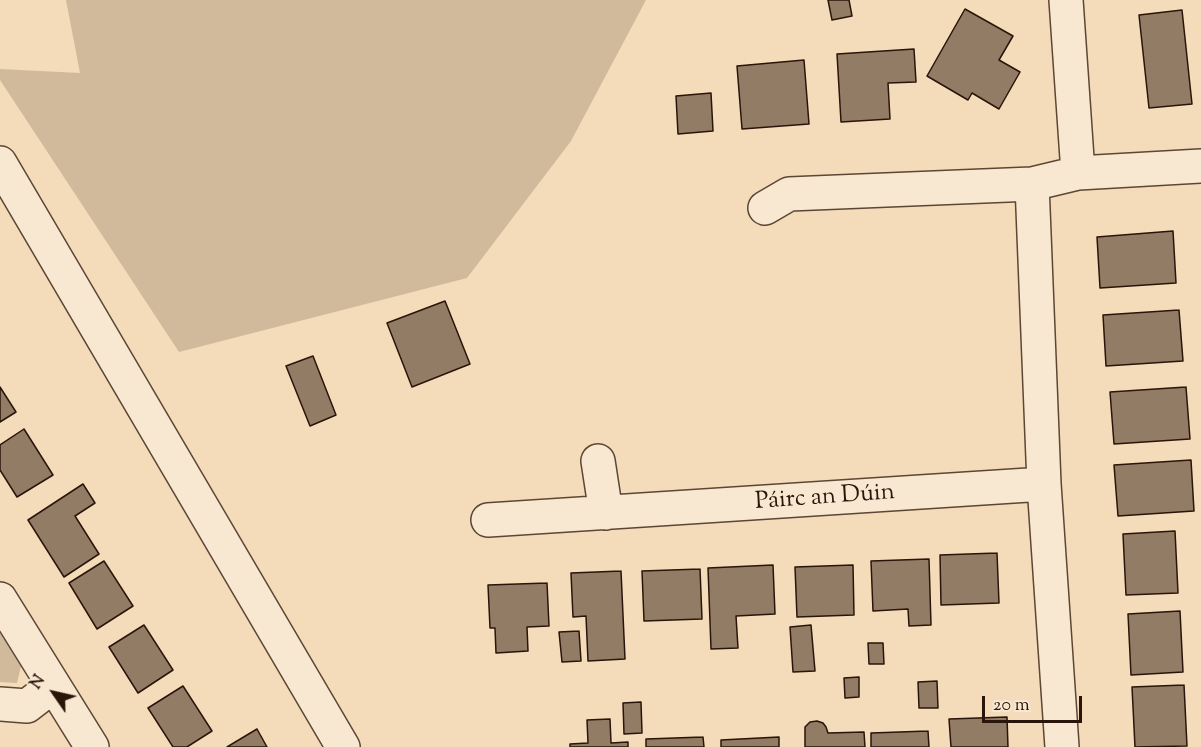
<!DOCTYPE html>
<meta charset="utf-8">
<style>
body{margin:0}
#map{position:relative;width:1201px;height:747px;overflow:hidden;background:#f4dbb9;font-family:"Sorts Mill Goudy",serif}
canvas{display:block}
.north{position:absolute;left:24px;top:663px;width:60px;height:60px;-webkit-text-stroke:4px #f8e8d2;paint-order:stroke;rotate:304deg;font-size:16px;font-weight:700;line-height:24px;text-align:center;color:#291509}
.north::after{content:'';display:block;margin:auto;width:21px;height:27px;background:#291509;clip-path:polygon(50% 0,100% 100%,50% 72%,0 100%)}
.scale{position:absolute;left:982px;top:696px;width:100px;height:27px;box-sizing:border-box;border:3px solid #291509;border-top:0;padding-left:8px;font-size:18px;line-height:21px;white-space:nowrap;color:#291509;-webkit-text-stroke:4px #f8e8d2;paint-order:stroke}
</style>
<div id="map">
<canvas width="1201" height="747"></canvas>
<div class="north">N</div>
<div class="scale">20 m</div>
</div>
<script>
const g = document.querySelector('canvas').getContext('2d');
g.lineJoin = 'round';
function fill(path, color) { g.fillStyle = color; g.fill(path, 'evenodd'); }
const shape = rows => new Path2D(rows.map(r => 'M' + r).join(''));
function stroke(path, color, width, dash) { g.strokeStyle = color; g.lineWidth = width; g.lineCap = dash ? 'butt' : 'round'; g.setLineDash(dash || []); g.stroke(path); }
function drawText(font, color, halo, rows, align = 'center') {
  g.font = font + ' "Sorts Mill Goudy",serif'; g.lineWidth = 4.5; g.setLineDash([]); g.textBaseline = 'middle'; g.strokeStyle = halo; g.fillStyle = color; for (const [text, x, y, turn = 0] of rows) {
    g.save(); g.translate(x, y); g.rotate((+turn || 0) * Math.PI / 180); g.textAlign = isNaN(turn) ? turn : align; if (halo) g.strokeText(text, 0, 0); g.fillText(text, 0, 0); g.restore();
  }
}
fill(shape([
 [66,0,646,0,571,141,467,278,179,352,0,80,0,69,80,73],
 [0,633,21,666,17,683,0,682]
]), '#d1b99b');
const building = shape([
 [828,0,849,0,852,16,832,20,828,0],
 [965,9,1013,36,999,60,1020,72,999,109,972,93,968,100,927,76,965,9],
 [1182,10,1192,104,1149,108,1139,15,1182,10],
 [914,49,916,82,888,83,890,119,841,122,837,54,914,49],
 [804,60,809,124,742,129,737,66,804,60],
 [711,93,713,131,678,134,676,96,711,93],
 [1173,231,1176,283,1100,288,1097,237,1173,231],
 [445,301,470,364,412,387,387,323,445,301],
 [1179,310,1183,361,1106,366,1103,315,1179,310],
 [313,356,336,415,310,426,286,366,313,356],
 [0,387,16,412,0,422,0,387],
 [1186,387,1190,439,1114,444,1110,392,1186,387],
 [24,429,53,475,17,497,0,470,0,445,24,429],
 [1191,460,1194,511,1118,516,1114,465,1191,460],
 [83,484,95,503,75,516,99,554,64,577,28,520,83,484],
 [1175,531,1178,593,1126,595,1123,534,1175,531],
 [997,553,999,603,941,605,940,555,997,553],
 [929,559,931,625,909,626,908,609,873,611,871,561,929,559],
 [104,561,133,606,97,629,69,583,104,561],
 [773,565,775,614,736,616,738,648,711,649,708,568,773,565],
 [853,565,854,615,797,617,795,567,853,565],
 [700,569,702,619,644,621,642,571,700,569],
 [621,571,625,659,588,661,586,616,573,617,571,573,621,571],
 [547,583,549,626,527,627,528,651,496,653,495,628,490,628,488,585,547,583],
 [1180,611,1183,672,1131,675,1128,614,1180,611],
 [144,625,173,670,138,693,109,647,144,625],
 [811,625,815,671,793,672,790,627,811,625],
 [579,631,581,661,562,662,559,632,579,631],
 [868,643,883,643,884,664,869,664,868,643],
 [859,677,859,697,845,698,844,678,859,677],
 [937,681,938,708,919,708,918,682,937,681],
 [1184,685,1187,746,1135,747,1132,687,1184,685],
 [183,686,212,731,187,747,173,747,148,708,183,686],
 [641,702,642,733,624,734,623,703,641,702],
 [1007,717,1008,747,951,747,949,719,1007,717],
 [610,719,611,743,628,742,628,747,570,747,570,744,588,743,587,720,610,719],
 [817,721,823,723,826,727,828,733,864,732,865,747,805,747,805,727,810,722,817,721],
 [257,729,267,747,227,747,257,729],
 [928,731,929,747,871,747,871,733,928,731],
 [703,737,704,747,646,747,646,739,703,737],
 [779,737,779,747,721,747,721,740,779,737]
]);
fill(building, '#937c65');
stroke(building, '#291509', 1.5);
const minor = shape([
 [1066,0,1078,173,1201,166],
 [0,163,343,747],
 [765,208,789,194,1032,184],
 [598,461,606,513],
 [488,520,1044,484],
 [0,599,92,747],
 [0,704,27,706,53,686],
 [1062,747,1044,484,1032,184,1078,173]
]);
stroke(minor, '#5c4635', 36);
stroke(minor, '#f8e8d2', 33);
drawText('24px', '#291509', '#f8e8d2', [
 ["Páirc an Dúin",825,499,-4]
]);
</script>
